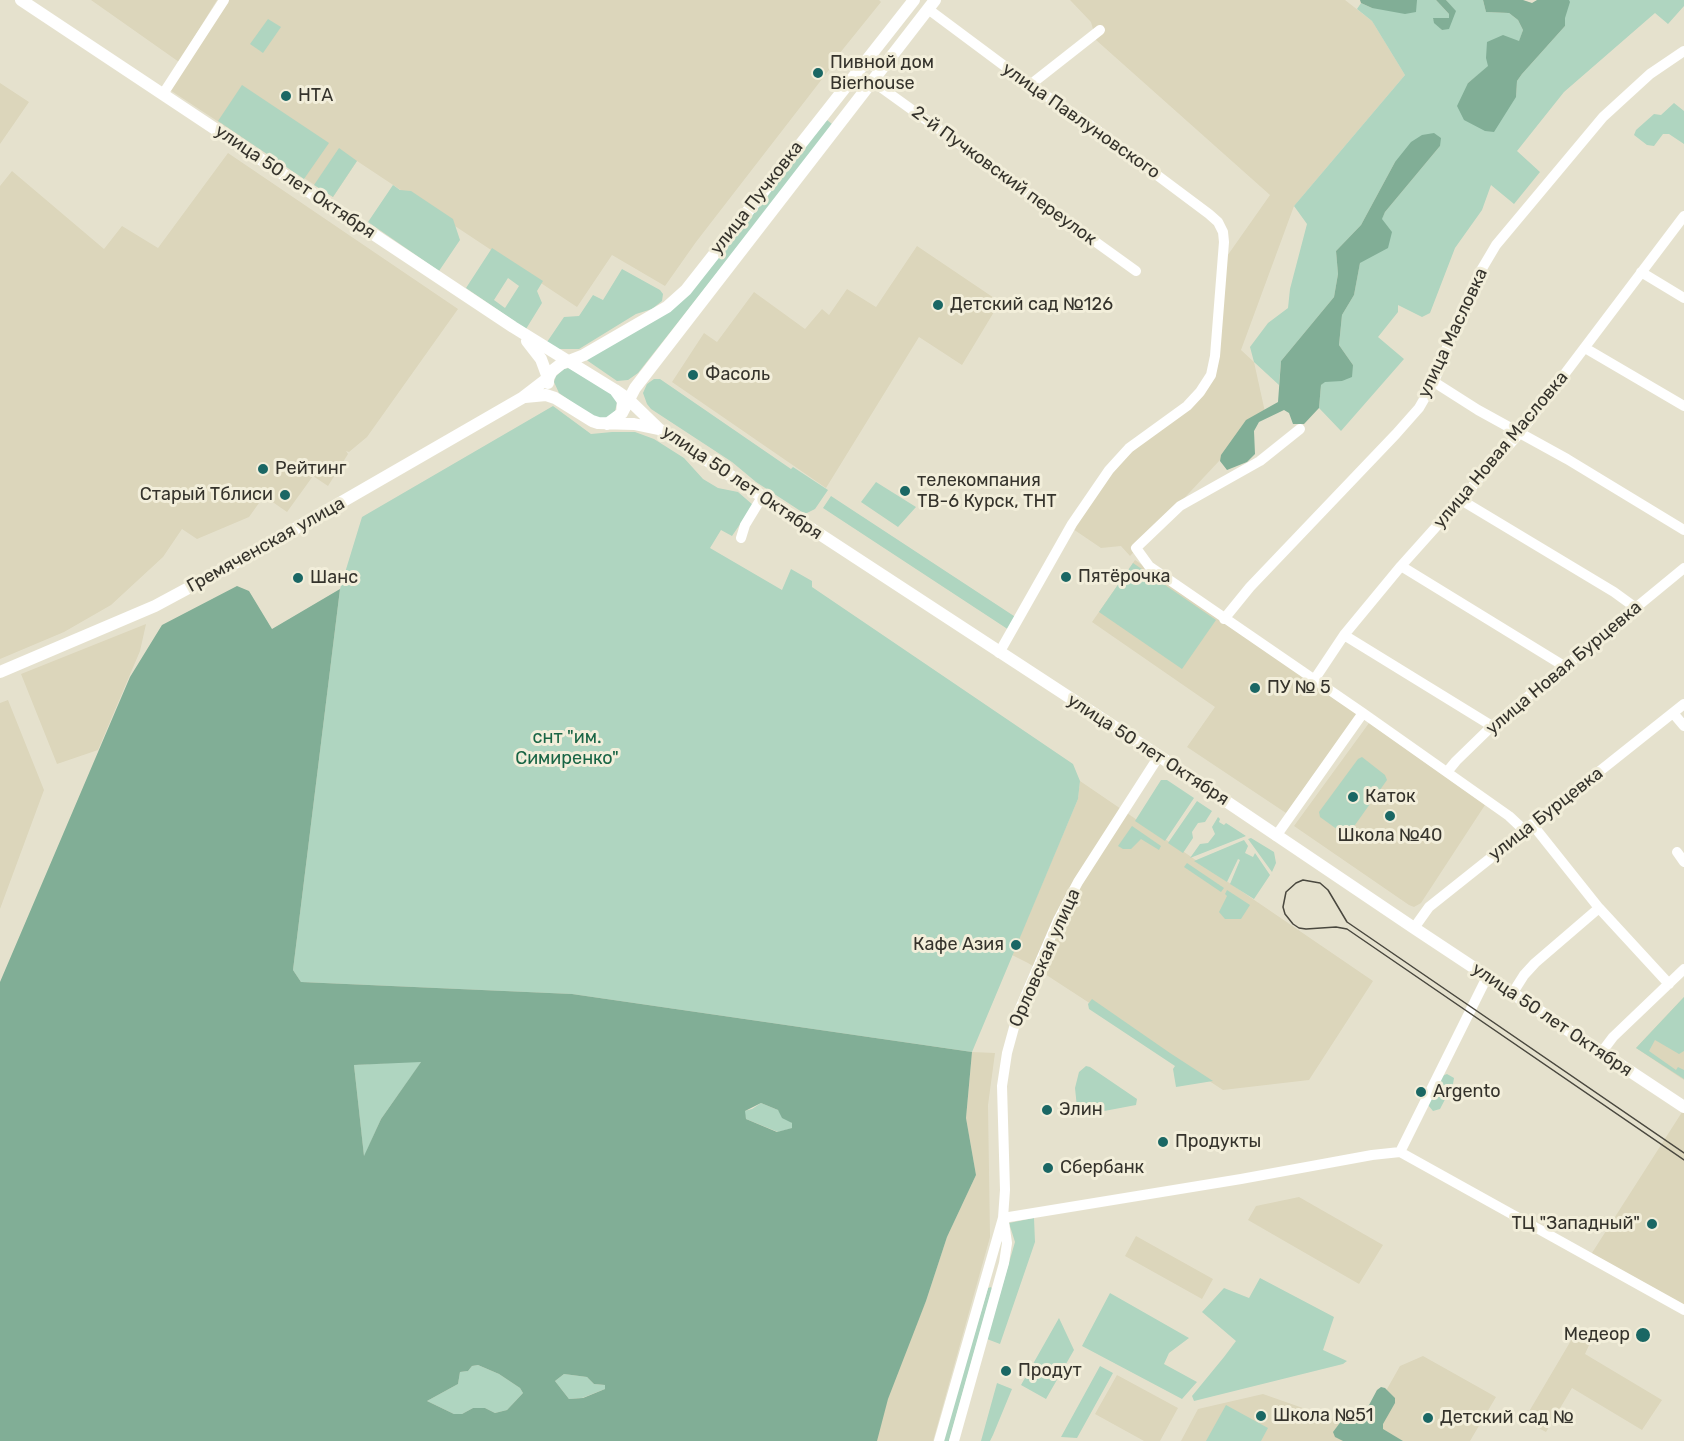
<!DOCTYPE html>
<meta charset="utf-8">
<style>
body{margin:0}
canvas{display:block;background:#e5e1cd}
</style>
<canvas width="1684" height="1441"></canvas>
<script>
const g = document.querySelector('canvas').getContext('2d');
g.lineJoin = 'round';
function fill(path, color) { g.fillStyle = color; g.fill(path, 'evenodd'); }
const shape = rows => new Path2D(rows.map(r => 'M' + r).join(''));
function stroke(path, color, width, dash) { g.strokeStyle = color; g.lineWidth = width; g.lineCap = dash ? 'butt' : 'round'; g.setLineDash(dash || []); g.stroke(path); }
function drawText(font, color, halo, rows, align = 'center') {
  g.font = font + ' Rubik,sans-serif'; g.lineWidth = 6; g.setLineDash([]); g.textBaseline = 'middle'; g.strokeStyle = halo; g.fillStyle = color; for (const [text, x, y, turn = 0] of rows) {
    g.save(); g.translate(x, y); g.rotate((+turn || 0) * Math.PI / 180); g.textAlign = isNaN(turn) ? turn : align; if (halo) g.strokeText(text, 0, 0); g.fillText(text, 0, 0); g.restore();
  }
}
fill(shape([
 [91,0,217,0,179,62],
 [229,0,879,0,881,2,831,64,829,70,696,242,665,286,612,255,577,307,357,161,333,197,170,90],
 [1070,0,1345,0,1372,21,1405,75,1294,206,1241,350,1254,362,1265,412,1130,556,1121,546,1101,548,1073,529,1113,470,1215,374,1225,259,1270,195,1096,40,1091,22],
 [0,83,29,102,0,144],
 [228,153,458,309,367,437,349,452,346,451,348,454,328,486,313,476,287,512,264,496,249,517,197,539,182,529,163,557,111,605,64,632,0,659,0,186,12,171,104,249,122,226,158,248],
 [917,246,1000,302,962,365,919,337,826,488,672,382,704,333,717,342,754,292,805,329,822,309,829,315,847,289,876,307],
 [1135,560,1358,713,1286,813,1187,747,1215,707,1092,622],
 [146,624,140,651,98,750,57,764,21,674],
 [8,700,44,790,0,909,0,703],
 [1369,723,1485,805,1421,903,1414,907,1409,905,1294,826],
 [1080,781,1373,981,1309,1080,1223,1090,1028,963,1012,955,1078,799],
 [1684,997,1684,1080,1636,1048],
 [972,1052,995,1053,988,1105,990,1237,933,1441,866,1441,926,1301,947,1237,976,1175,966,1118],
 [1684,1109,1684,1310,1590,1256],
 [1299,1197,1383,1245,1359,1284,1248,1220,1256,1206],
 [1136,1236,1213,1279,1202,1299,1125,1256],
 [1576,1332,1590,1343,1585,1354,1662,1400,1642,1430,1572,1388,1546,1432,1524,1420],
 [1423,1356,1496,1397,1470,1441,1181,1441,1198,1409,1263,1394,1334,1419,1361,1435,1400,1366],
 [1117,1375,1178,1408,1160,1441,1144,1441,1095,1414]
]), '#dcd6bb');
fill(shape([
 [1417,0,1436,0,1449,14,1449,18,1445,19,1433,19,1442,30,1455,11,1446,0,1483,0,1486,12,1509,13,1518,20,1523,30,1519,42,1468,83,1516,97,1517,81,1522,74,1565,26,1564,18,1569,0,1684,0,1684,6,1668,24,1655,13,1564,92,1517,151,1540,172,1514,204,1491,185,1482,210,1455,248,1430,313,1422,317,1398,305,1398,312,1378,337,1404,359,1341,431,1319,408,1321,385,1325,381,1342,381,1353,365,1339,345,1342,315,1354,295,1360,263,1385,212,1440,146,1395,162,1361,225,1336,251,1338,274,1334,297,1281,361,1279,385,1254,362,1250,347,1268,323,1288,308,1290,289,1307,224,1294,206,1405,75,1372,21,1357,9,1361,3,1372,8],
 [268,19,281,27,263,53,250,44],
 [242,85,329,143,304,179,218,121],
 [1674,103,1684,111,1684,144,1669,134,1663,134,1654,146,1647,145,1634,135,1636,130,1654,114,1661,115],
 [827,120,832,124,831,128,638,373,628,380,617,381,588,361,586,359,662,314],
 [339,148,357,161,333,197,314,185],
 [393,185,400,190,411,191,453,219,460,240,439,271,368,222],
 [492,248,543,281,537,291,542,303,526,329,466,288],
 [508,278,519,286,505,308,494,300],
 [622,269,660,290,663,294,662,301,652,309,636,314,579,349,557,349,547,342,564,317,579,316,593,295,603,300],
 [569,368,613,395,617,403,615,411,610,416,605,418,595,418,559,393,554,382,556,376,564,369],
 [654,379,660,379,791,469,793,467,828,490,815,509,805,514,756,482,732,462,651,409,647,404,643,393,647,384],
 [553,406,591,434,612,432,635,432,654,439,684,458,703,479,718,488,738,492,753,505,732,536,721,530,710,548,782,590,791,569,812,581,812,587,1073,764,1080,781,1078,799,972,1052,572,994,301,982,293,970,340,589,362,517],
 [876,482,916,507,898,527,861,502],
 [831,496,1017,618,1009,630,823,508],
 [1133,563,1216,620,1182,669,1099,612],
 [1362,757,1385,775,1387,780,1350,832,1345,835,1320,817,1319,812,1358,759],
 [1161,780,1167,780,1194,798,1165,841,1135,821],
 [1197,801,1212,811,1205,822,1198,823,1192,832,1193,838,1183,853,1168,843],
 [1218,817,1220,819,1219,822,1224,825,1226,823,1246,836,1190,858,1200,844,1208,843,1215,834,1212,827],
 [1132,826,1161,846,1159,850,1141,839,1131,849,1123,849,1118,846],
 [1251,838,1274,852,1276,863,1272,872,1248,839],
 [1244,840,1248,846,1245,853,1253,857,1255,853,1270,875,1254,899,1230,884,1240,860,1238,859,1227,882,1194,861],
 [1187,863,1224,888,1221,892,1184,867],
 [1227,890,1250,905,1241,919,1225,919,1219,912,1227,896,1225,894],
 [1684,997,1684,1051,1679,1054,1655,1040,1649,1051,1676,1070,1678,1067,1684,1070,1684,1079,1636,1048],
 [1092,999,1170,1053,1213,1081,1176,1087,1173,1069,1175,1066,1089,1009,1088,1004],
 [422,1061,381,1119,364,1157,354,1065],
 [1086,1066,1090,1067,1137,1099,1136,1105,1099,1112,1087,1117,1078,1117,1075,1088,1079,1072],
 [1447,1074,1454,1078,1453,1084,1440,1109,1433,1111,1428,1105,1442,1076],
 [761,1103,778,1110,792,1123,793,1128,778,1132,746,1119,744,1111,752,1109],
 [1034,1218,1035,1242,1000,1344,987,1339,1015,1242,1009,1223],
 [1260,1278,1334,1317,1323,1350,1347,1361,1343,1364,1194,1401,1192,1396,1224,1357,1236,1341,1202,1312,1224,1288,1249,1298],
 [991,1287,992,1289,949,1441,943,1441,988,1288],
 [1110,1293,1189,1338,1169,1353,1164,1364,1197,1382,1182,1399,1082,1346],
 [1059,1318,1074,1350,1046,1399,1021,1385],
 [478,1365,499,1374,520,1388,523,1393,507,1410,495,1413,485,1408,473,1408,462,1414,454,1414,427,1401,458,1384,460,1372,468,1371,472,1366],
 [1100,1366,1113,1373,1077,1438,1061,1437],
 [564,1374,587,1377,594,1384,605,1385,605,1389,582,1398,569,1399,555,1381],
 [997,1383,1012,1389,993,1435,990,1441,981,1441],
 [1226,1405,1268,1428,1261,1441,1206,1441]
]), '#afd5c0');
fill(shape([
 [1360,0,1417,0,1416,12,1405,14,1372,8,1361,3],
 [1436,0,1446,0,1456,11,1449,29,1442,30,1434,23,1433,18,1449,18,1449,14],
 [1483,0,1523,0,1532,3,1537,0,1569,0,1570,2,1565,18,1565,26,1522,74,1517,81,1516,97,1494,132,1485,131,1464,120,1457,106,1468,83,1488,66,1486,58,1487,42,1503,35,1519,41,1523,30,1518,20,1509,13,1486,12],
 [1434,133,1441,138,1440,146,1385,212,1382,219,1392,232,1388,248,1360,263,1354,295,1342,315,1339,345,1353,365,1352,377,1342,381,1325,382,1321,385,1319,408,1304,424,1293,424,1289,413,1284,410,1259,422,1254,431,1255,454,1247,462,1227,470,1220,461,1221,455,1246,420,1278,402,1281,361,1334,297,1338,274,1336,251,1361,225,1395,162,1411,142,1422,135],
 [237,586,249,591,272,629,340,589,293,970,301,982,572,994,972,1052,966,1118,976,1175,947,1237,926,1301,888,1399,877,1441,0,1441,0,982,130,677,162,625],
 [421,1062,381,1119,364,1156,354,1065],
 [761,1103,778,1110,782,1118,792,1123,792,1128,777,1132,746,1119,745,1111],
 [478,1365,499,1374,520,1388,523,1393,507,1410,495,1413,485,1408,473,1408,462,1414,454,1414,427,1401,458,1384,460,1372,468,1371,472,1366],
 [564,1374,587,1377,594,1384,605,1385,605,1389,583,1398,569,1399,555,1381],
 [1381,1387,1385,1388,1395,1398,1395,1403,1383,1424,1383,1429,1403,1441,1343,1441,1335,1437,1333,1432,1345,1416,1357,1422,1361,1420,1377,1390]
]), '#81ae96');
stroke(shape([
 [928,9,1030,85,1090,125,1209,214,1218,222,1223,232,1224,242,1215,356,1211,375,1200,392,1187,406,1129,448,1109,470,1072,524,999,653],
 [872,81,1136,271],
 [1030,85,1100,30],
 [163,94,224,0],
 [1641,272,1684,298],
 [1585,348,1684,406],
 [1434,382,1478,410,1567,459,1684,530],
 [1300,429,1260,461,1180,506,1136,548,1149,566,1363,713,1509,816,1524,830],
 [1461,500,1614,592,1636,608],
 [741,538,745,525,762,497],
 [1401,566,1564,666],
 [1224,619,1250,587,1396,434,1419,408,1434,382,1455,326,1480,272,1496,245,1603,117,1650,74,1684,51],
 [1344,635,1492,726],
 [1314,680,1344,635,1401,566,1520,433,1684,216],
 [1673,713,1684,726],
 [1447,772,1456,761,1492,726,1684,568],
 [1532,824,1599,908,1669,984],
 [1276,836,1363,713],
 [1677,852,1684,862],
 [1414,928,1429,907,1684,704],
 [1512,994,1524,975,1535,963,1599,908],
 [1601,1053,1613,1037,1684,969],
 [1400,1152,1487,977],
 [1003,1218,1241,1179,1372,1155,1400,1152,1684,1310],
 [939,1441,1003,1218,1005,1190,1002,1086,1007,1053,1018,1013,1058,920,1078,882,1159,756],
 [954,1441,1004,1263,1007,1243,1004,1222]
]), '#fff', 10);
stroke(shape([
 [21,0,513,327,615,390,623,401,622,413],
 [527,341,541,359,548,378,548,383],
 [615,390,628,399,659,429,1159,756,1414,928,1684,1107],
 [525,397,546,395,555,398,592,421,598,423,634,424,658,429],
 [607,424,622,413,635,388,935,0],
 [0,672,155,606,248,556,522,398,548,378,552,371,561,364,584,355,667,307,686,290,914,0]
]), '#fff', 12);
stroke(shape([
 [1684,1153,1347,922,1328,890,1320,883,1303,880,1296,883,1286,892,1283,907,1285,914,1293,924,1299,928,1306,929,1336,927,1347,929,1684,1160]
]), '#4a483f', 1.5);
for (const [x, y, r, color] of [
 [818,73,6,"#1a6764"],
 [286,96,6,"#1a6764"],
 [938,305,6,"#1a6764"],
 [693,375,6,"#1a6764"],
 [263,469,6,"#1a6764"],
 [905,491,6,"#1a6764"],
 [285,495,6,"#1a6764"],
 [1066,577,6,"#1a6764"],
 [298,578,6,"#1a6764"],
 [1255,688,6,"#1a6764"],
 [1353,797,6,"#1a6764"],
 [1390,816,6,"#1a6764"],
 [1016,945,6,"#1a6764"],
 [1421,1092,6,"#1a6764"],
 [1047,1110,6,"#1a6764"],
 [1163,1142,6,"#1a6764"],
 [1048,1168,6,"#1a6764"],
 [1652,1224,6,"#1a6764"],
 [1643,1335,8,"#1a6764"],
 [1006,1371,6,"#1a6764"],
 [1261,1416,6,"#1a6764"],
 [1428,1418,6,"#1a6764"]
]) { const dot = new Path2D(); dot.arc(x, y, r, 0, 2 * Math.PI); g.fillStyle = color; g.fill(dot); stroke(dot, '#f2eeda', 2); }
drawText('18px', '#35332c', '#f2eeda', [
 ["Пивной дом",830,63],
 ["Bierhouse",830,84],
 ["НТА",298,96],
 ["Детский сад №126",950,305],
 ["Фасоль",705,375],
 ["Рейтинг",275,469],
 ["телекомпания",917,481],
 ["ТВ-6 Курск, ТНТ",917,502],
 ["Старый Тблиси",273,495,"right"],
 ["Пятёрочка",1078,577],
 ["Шанс",310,578],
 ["ПУ № 5",1267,688],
 ["Каток",1365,797],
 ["Школа №40",1390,836,"center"],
 ["Кафе Азия",1004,945,"right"],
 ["Argento",1433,1092],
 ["Элин",1059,1110],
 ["Продукты",1175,1142],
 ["Сбербанк",1060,1168],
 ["ТЦ \"Западный\"",1640,1224,"right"],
 ["Медеор",1630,1335,"right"],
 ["Продут",1018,1371],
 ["Школа №51",1273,1416],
 ["Детский сад №",1440,1418]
], 'left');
drawText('18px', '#35332c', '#f2eeda', [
 ["улица Павлуновского",1081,121,35],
 ["2-й Пучковский переулок",1004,176,36],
 ["улица 50 лет Октября",295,182,34],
 ["улица Пучковка",757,198,-52],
 ["улица Масловка",1453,333,-65],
 ["улица Новая Масловка",1501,450,-50],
 ["улица 50 лет Октября",742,483,34],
 ["Гремяченская улица",266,545,-29],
 ["улица Новая Бурцевка",1564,668,-40],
 ["улица 50 лет Октября",1148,750,33],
 ["улица Бурцевка",1546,814,-38],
 ["Орловская улица",1045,958,-66],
 ["улица 50 лет Октября",1552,1020,34]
]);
drawText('18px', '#196545', '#f2eeda', [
 ["снт \"им.",567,738],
 ["Симиренко\"",567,759]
]);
</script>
